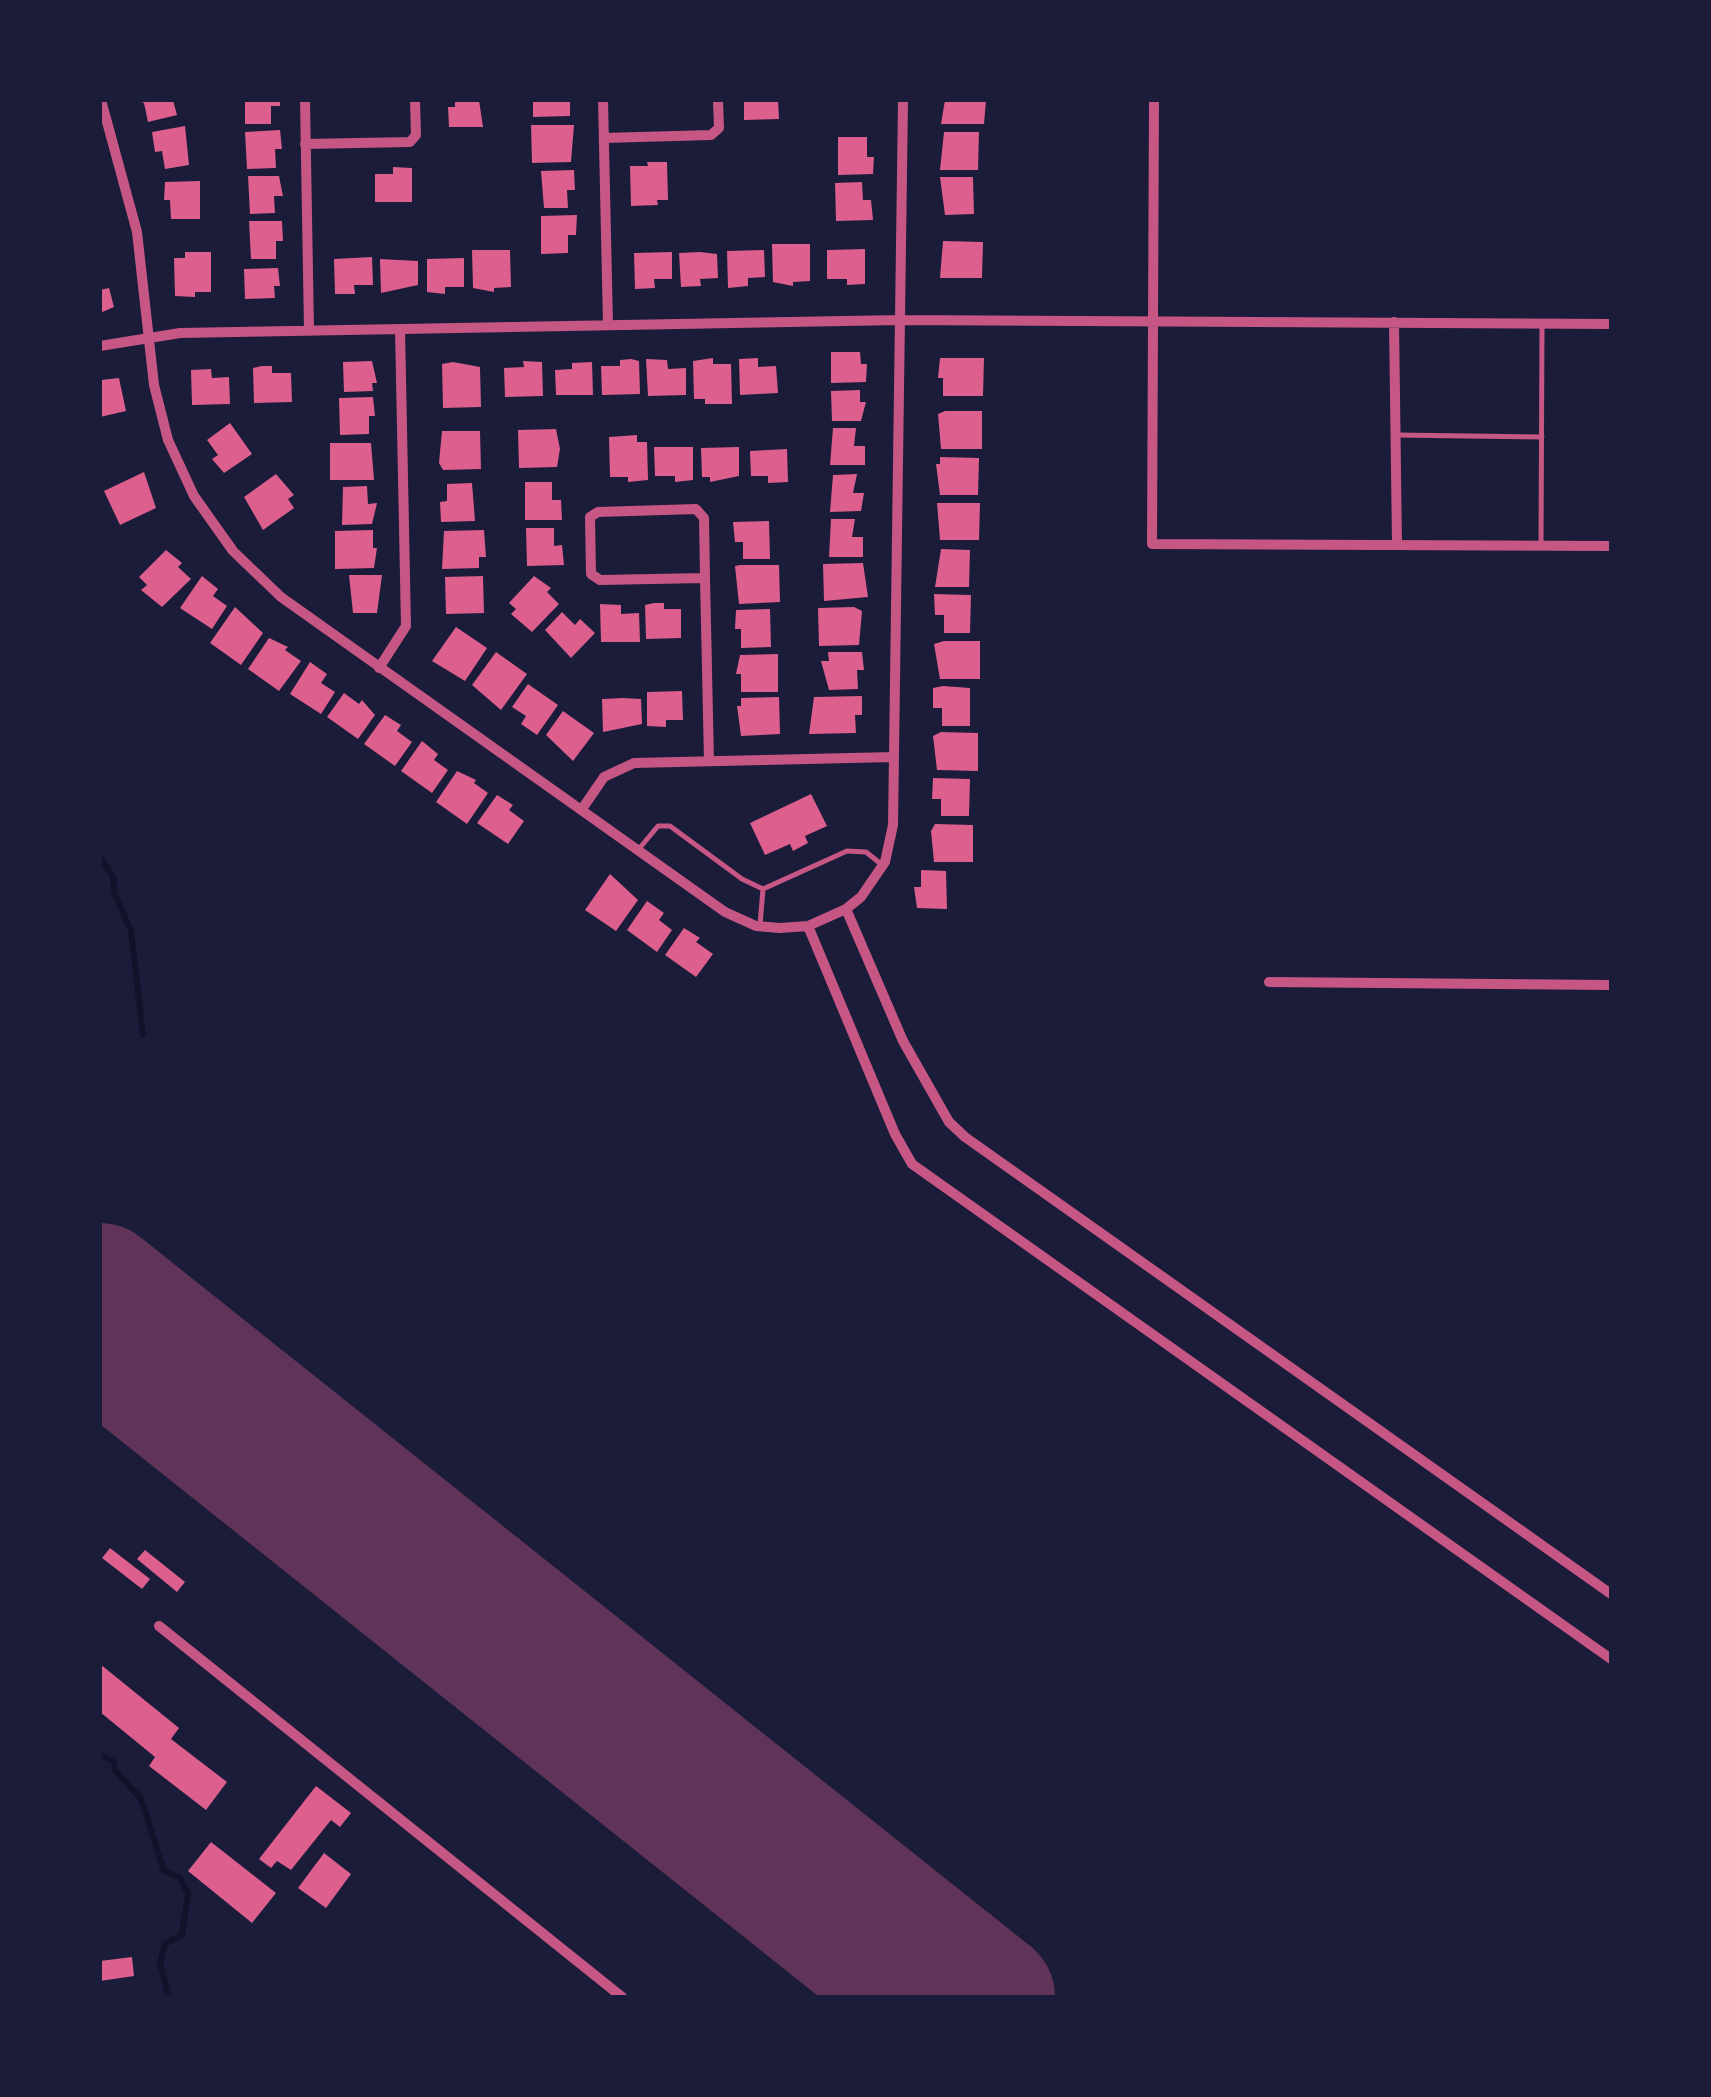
<!DOCTYPE html>
<style>
body{margin:0}
#map{position:relative;width:1711px;height:2097px;overflow:hidden;background:#1b1b3a;font-family:"Noto Sans",sans-serif}
canvas{display:block}
.frame{position:absolute;inset:0;border:102px solid #1b1b3a;pointer-events:none}
</style>
<div id="map">
<canvas width="1711" height="2097"></canvas>
<div class="frame"></div>
</div>
<script>
const g = document.querySelector('canvas').getContext('2d');
g.lineJoin = 'round';
const shape = rows => new Path2D(rows.map(r => 'M' + r).join(''));
function stroke(path, color, width, dash) { g.strokeStyle = color; g.lineWidth = width; g.lineCap = dash ? 'butt' : 'round'; g.setLineDash(dash || []); g.stroke(path); }
function fill(path, color) { g.fillStyle = color; g.fill(path, 'evenodd'); }
stroke(shape([
 [100,856,113,877,114,892,131,931,143,1035],
 [100,1754,114,1762,115,1770,141,1799,164,1871,179,1877,188,1893,182,1935,165,1944,160,1963,169,1997]
]), '#12122b', 6);
stroke(shape([
 [100,1391,861,1997]
]), '#603358', 52);
stroke(shape([
 [100,1288,990,1997]
]), '#603358', 130);
fill(shape([
 [137,100,173,100,177,115,148,122,144,103],
 [245,100,280,100,280,106,271,106,271,124,245,124],
 [455,100,479,100,483,127,449,127,448,107,455,107],
 [533,100,570,100,570,116,533,117],
 [778,100,779,119,744,120,744,101],
 [945,100,986,100,984,124,941,124],
 [531,125,574,125,571,162,532,163],
 [185,126,189,165,165,169,162,151,155,152,152,132],
 [280,130,282,149,275,149,276,168,247,169,245,132],
 [944,132,979,132,978,170,940,170],
 [838,137,867,137,867,157,874,157,873,174,838,175],
 [647,162,667,162,668,200,657,200,658,205,631,206,630,166,648,166],
 [393,167,412,168,412,202,375,202,375,174,393,174],
 [574,170,575,190,567,190,568,208,544,208,541,171],
 [248,176,279,176,283,196,274,196,275,213,250,214],
 [940,177,973,177,974,214,945,215],
 [200,181,200,219,171,219,170,200,164,200,165,182],
 [862,182,863,200,871,200,873,220,836,221,835,183],
 [577,215,576,235,568,235,568,253,541,254,541,216],
 [249,221,282,221,283,241,276,241,276,259,251,259],
 [943,241,983,242,982,278,940,278],
 [772,244,810,244,810,281,793,282,793,286,773,282],
 [865,249,865,284,847,285,847,279,827,279,827,250],
 [472,250,510,250,511,287,494,288,494,292,473,288],
 [764,250,765,277,748,278,748,286,728,288,727,251],
 [185,252,211,252,211,292,195,292,195,297,175,296,174,258,185,258],
 [672,252,672,279,654,279,655,288,635,289,634,253],
 [700,252,717,254,718,278,700,279,701,286,681,287,679,253],
 [372,257,373,285,354,285,355,294,335,294,334,259],
 [464,258,464,287,445,287,445,294,427,292,427,259],
 [380,259,418,261,418,285,381,293],
 [278,268,280,286,274,286,275,298,245,299,244,269],
 [109,288,114,307,100,313,100,290],
 [831,352,860,352,861,364,867,364,866,382,831,383],
 [713,358,713,364,731,364,732,404,705,404,705,399,694,399,693,361],
 [758,358,758,367,776,366,778,393,740,395,739,359],
 [940,358,984,358,983,396,943,396,943,378,938,378],
 [631,359,639,361,640,394,602,395,601,366,620,366,620,360],
 [646,359,667,360,668,369,686,368,686,395,648,396],
 [372,361,377,383,372,383,373,391,344,392,343,362],
 [523,361,542,362,543,396,505,397,504,368,524,367],
 [453,362,480,367,481,407,443,408,442,364],
 [592,362,593,395,556,395,555,370,572,369,572,363],
 [262,366,272,366,272,373,291,373,292,402,254,403,253,368],
 [211,369,212,378,229,377,230,404,192,405,191,370],
 [119,378,126,411,100,417,101,380],
 [860,390,860,402,866,402,861,421,832,421,831,391],
 [373,397,375,416,369,416,369,434,340,435,339,398],
 [945,411,982,411,982,449,941,449,938,414],
 [230,423,252,454,224,473,212,459,218,455,207,440],
 [833,428,856,428,854,446,865,446,865,465,830,465],
 [556,429,560,449,557,467,519,468,518,430],
 [442,431,480,431,481,469,443,470,439,463],
 [637,435,637,442,647,442,648,480,628,482,628,477,610,477,609,437],
 [330,443,371,443,374,480,330,480],
 [654,447,693,447,693,480,675,482,675,476,655,476],
 [739,447,739,476,710,482,710,477,702,477,701,448],
 [787,449,788,482,768,483,768,476,751,476,750,451],
 [940,457,979,458,978,495,940,495,936,464,940,464],
 [144,472,156,508,120,525,104,491],
 [276,474,294,495,288,499,294,508,263,530,244,497],
 [857,474,853,493,864,493,861,511,830,512,833,475],
 [525,482,552,482,552,500,561,500,562,520,525,520],
 [472,483,475,521,441,522,440,502,447,501,447,484],
 [367,486,368,504,377,503,372,524,342,525,343,487],
 [937,503,980,503,979,540,940,540],
 [831,519,855,519,852,537,863,537,863,557,829,557],
 [769,521,770,559,743,559,743,542,735,542,733,522],
 [526,528,554,528,554,546,562,545,564,565,527,566],
 [373,530,373,548,377,548,374,568,335,569,335,531],
 [484,530,486,557,479,557,479,568,442,569,444,531],
 [941,549,970,550,969,587,935,587],
 [166,550,182,563,178,567,191,579,162,607,141,590,147,585,139,577],
 [863,563,868,597,824,601,823,564],
 [740,565,779,565,780,602,739,604,735,566],
 [349,575,382,575,377,613,353,613],
 [202,576,218,589,213,596,227,606,212,629,180,608],
 [483,576,484,613,446,614,445,577],
 [534,576,551,588,547,592,559,604,532,632,511,614,516,609,509,603],
 [934,594,971,595,970,633,944,633,944,615,935,615],
 [654,603,664,603,664,609,681,609,681,638,646,639,645,605],
 [600,604,621,605,621,614,639,613,640,642,601,642],
 [235,607,263,633,241,665,210,643],
 [854,607,862,611,859,645,819,646,818,608],
 [770,609,771,647,741,648,741,629,735,629,736,610],
 [562,612,575,625,580,619,595,633,571,658,545,630],
 [456,627,487,648,465,681,432,661],
 [269,638,288,647,285,650,301,661,279,691,248,669],
 [944,641,980,641,980,679,940,679,934,644],
 [496,652,527,674,501,710,472,685],
 [828,652,862,652,864,670,857,670,858,689,829,690,821,661,829,661],
 [778,654,778,692,741,692,741,674,736,674,740,655],
 [310,662,327,674,321,683,335,692,321,714,290,694],
 [528,684,558,705,537,735,521,724,526,716,512,707],
 [943,686,970,688,970,726,942,726,942,708,933,708,933,688],
 [682,691,683,720,666,720,666,727,647,726,647,692],
 [344,693,359,704,362,700,375,715,358,739,327,717],
 [862,696,862,715,855,715,856,733,809,734,814,697],
 [779,697,780,734,741,736,737,706,741,706,741,698],
 [623,698,641,699,642,724,603,732,602,699],
 [563,711,594,733,573,761,546,735],
 [385,715,401,725,397,731,412,742,395,766,364,744],
 [941,732,978,733,978,771,937,770,933,736],
 [422,741,438,754,434,760,448,770,432,793,401,771],
 [457,771,476,780,474,783,488,793,467,824,436,802],
 [933,778,970,779,969,816,941,816,941,799,932,799],
 [811,794,827,826,805,836,808,843,793,851,790,844,765,855,750,823],
 [497,795,513,805,509,810,524,821,508,844,477,823],
 [935,824,973,825,973,862,934,862,931,831],
 [921,870,946,871,947,909,917,908,914,887,921,887],
 [610,874,638,900,616,931,585,910],
 [647,901,664,913,659,920,672,930,657,952,627,930],
 [684,928,700,938,696,942,713,954,696,977,665,955],
 [110,1548,150,1579,142,1589,102,1558],
 [145,1550,185,1582,177,1592,137,1559],
 [100,1664,179,1728,171,1739,227,1782,206,1810,149,1766,155,1757,100,1712],
 [316,1786,351,1813,340,1827,331,1820,291,1870,277,1861,271,1868,259,1859],
 [211,1842,276,1893,252,1923,188,1871],
 [324,1853,351,1874,326,1908,298,1888],
 [132,1957,134,1976,100,1981,100,1961]
]), '#dd5f8e');
stroke(shape([
 [1396,435,1542,437],
 [1541,545,1542,326],
 [638,850,658,826,670,826,742,879,763,889,847,851,866,852,881,864],
 [760,925,763,889]
]), '#c65784', 5);
stroke(shape([
 [101,100,137,232,154,385,168,440,194,496,233,551,281,597,725,912,756,926,780,928,808,926,846,909,861,897,885,862,893,825,903,100],
 [305,100,309,330],
 [603,100,608,325],
 [1154,100,1152,544,1611,546],
 [604,138,711,135,719,128,718,100],
 [305,144,410,142,416,135,415,100],
 [1394,322,1397,544],
 [100,346,180,333,900,320,1611,324],
 [705,578,600,580,591,574,590,517,598,512,696,509,704,518,705,578,709,761],
 [379,668,406,626,400,329],
 [582,809,604,777,634,763,894,757],
 [846,909,903,1041,949,1122,965,1137,1611,1594],
 [808,926,895,1134,912,1164,1611,1659],
 [1269,982,1611,985],
 [159,1626,622,1997]
]), '#c65784', 10);
</script>
